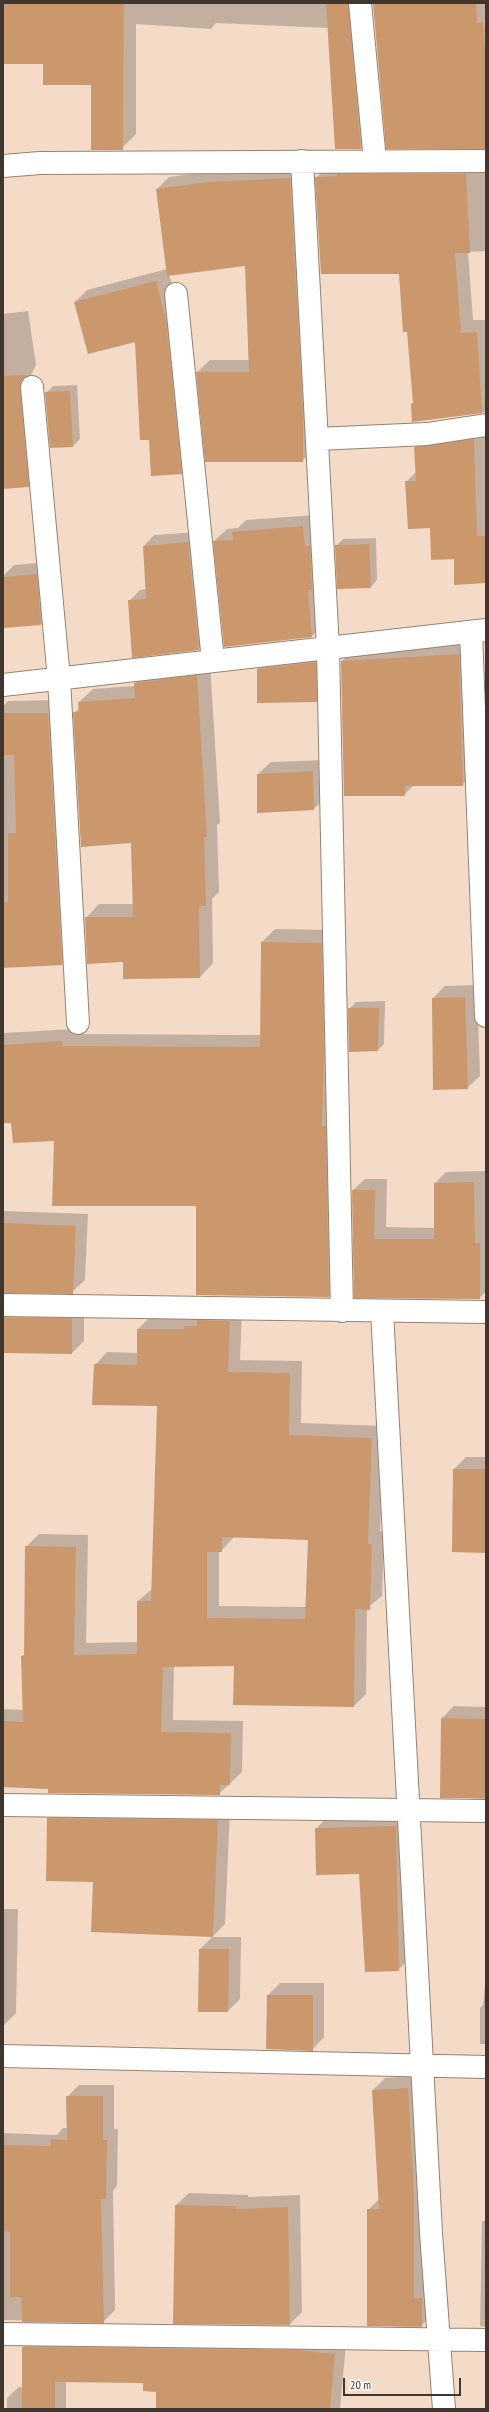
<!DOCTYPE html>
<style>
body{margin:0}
#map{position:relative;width:489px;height:2412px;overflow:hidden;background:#f4dbc8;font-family:"PT Sans Narrow",sans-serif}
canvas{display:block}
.frame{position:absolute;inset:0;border:4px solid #3f362e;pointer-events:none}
.scale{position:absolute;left:343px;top:2378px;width:118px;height:18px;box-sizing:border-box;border:2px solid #3f362e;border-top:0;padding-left:5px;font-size:12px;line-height:14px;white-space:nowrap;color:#3f362e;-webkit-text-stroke:3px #fff;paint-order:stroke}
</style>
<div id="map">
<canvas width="489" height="2412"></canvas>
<div class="frame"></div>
<div class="scale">20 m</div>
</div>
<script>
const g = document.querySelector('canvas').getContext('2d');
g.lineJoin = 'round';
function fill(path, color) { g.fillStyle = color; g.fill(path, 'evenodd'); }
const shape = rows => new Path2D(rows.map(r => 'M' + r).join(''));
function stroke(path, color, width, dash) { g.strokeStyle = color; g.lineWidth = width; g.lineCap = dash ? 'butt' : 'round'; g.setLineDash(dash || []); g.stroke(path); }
fill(shape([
 [3,3,361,3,374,135,361,148,329,28,216,23,211,29,136,24,136,134,123,147,92,146,92,84,44,64,3,63],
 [374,3,486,3,486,148],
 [486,161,486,251,468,252,473,320,486,320,486,412,413,421,412,404,414,402,408,331,399,273,316,178,329,165],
 [302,167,315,449,302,461,197,372,210,360,249,360,246,265,169,274,178,307,193,461,181,473,150,439,136,341,75,302,87,290,167,269,157,189,169,177,221,170],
 [28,311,36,365,31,375,41,474,28,486,3,488,3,314],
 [77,385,80,439,73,446,51,447,46,393,53,386],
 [486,427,486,582,455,558,431,527,406,482,417,471,415,447,428,434],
 [315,515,324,624,312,636,214,541,227,529,238,528,246,520],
 [199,532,210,638,199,649,129,601,140,590,147,589,144,546,154,535],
 [376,538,377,580,371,587,336,546,343,539],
 [49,562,53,612,41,624,5,627,3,576,14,565],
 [471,642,474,773,462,785,414,785,404,795,342,661,354,649],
 [486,648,486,670,485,649],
 [328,650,328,689,316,701,258,669,270,657],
 [210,663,220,823,217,825,219,892,212,899,213,963,200,977,124,961,86,918,99,904,134,904,132,842,74,713,80,708,79,702,93,689,135,686,135,683,148,670],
 [61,700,75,952,62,964,3,967,3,706,8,701],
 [325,760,326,797,314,809,258,774,271,762],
 [275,929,334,930,342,1283,329,1296,197,1204,55,1140,12,1122,3,1122,3,1033,74,1029,75,1034,261,1035,262,942],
 [477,985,480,1076,467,1088,433,998,445,986],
 [385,1001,384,1044,378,1050,349,1009,356,1002],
 [485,1171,486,1292,479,1298,355,1297,353,1190,365,1179,387,1179,386,1227,435,1228,435,1183,446,1172],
 [3,1211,88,1214,85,1280,72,1292,3,1292],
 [3,1292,5,1299,84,1306,84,1341,72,1353,3,1352],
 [242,1309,240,1360,302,1361,301,1423,384,1426,380,1531,384,1532,382,1596,367,1608,366,1694,354,1706,235,1666,174,1666,173,1720,243,1721,242,1772,219,1794,3,1787,3,1709,23,1710,22,1656,25,1654,26,1547,39,1534,88,1535,86,1643,138,1642,138,1601,152,1589,158,1405,95,1365,107,1352,138,1353,138,1329,151,1316],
 [234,1537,309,1539,306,1607,219,1606,219,1551,221,1551],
 [466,1457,486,1457,486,1552,454,1469],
 [454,1706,486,1707,486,1799,441,1797,442,1718],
 [60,1807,230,1809,225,1924,212,1937,241,1937,240,1999,228,2011,199,2011,200,1949,213,1936,94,1881,48,1818],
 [407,1814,410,1958,398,1970,360,1873,316,1829,328,1816],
 [3,1909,18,1909,16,2013,3,2026],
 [486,1973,486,2044,480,2044,480,2008,483,2005],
 [280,1983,324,1983,324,2037,312,2050,268,1995],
 [420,2076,434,2313,421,2326,368,2210,379,2199,373,2090,385,2078],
 [79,2085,114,2085,114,2129,118,2129,117,2186,113,2191,115,2310,103,2322,3,2320,3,2133,57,2135,63,2128,68,2128,67,2097],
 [189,2193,248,2195,248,2197,300,2195,302,2312,290,2324,176,2205],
 [486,2219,486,2327,480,2326,482,2222],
 [34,2336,346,2343,340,2409,157,2409,157,2391,144,2382,66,2381,66,2409,7,2409,7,2398,19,2387,23,2387,23,2347]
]), '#0003');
fill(shape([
 [3,3,124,3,123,150,91,150,91,85,43,85,43,64,3,64],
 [326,3,348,3,361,149,335,149],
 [373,3,476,3,477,23,483,22,486,64,486,149,386,149],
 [337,174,466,174,470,253,455,253,461,333,477,332,482,413,412,422,411,404,413,403,407,332,403,332,399,274,321,274,315,177,337,176],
 [290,178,303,410,303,462,205,462,196,372,249,372,245,266,167,276,156,189,208,182],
 [156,281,166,320,182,474,151,476,149,440,140,440,135,342,88,354,74,302],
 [27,375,21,381,20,388,29,487,3,489,3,376],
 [70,391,73,447,50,448,45,392],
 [474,439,477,536,486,536,486,583,454,585,454,559,431,560,430,528,408,529,405,481,416,481,414,447],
 [303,526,305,546,310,546,312,590,308,590,312,637,224,647,213,541,233,540,232,532],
 [188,542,199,650,132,658,128,600,146,599,143,546],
 [369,544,371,588,337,589,335,545],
 [37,574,41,625,3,628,3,577],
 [459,654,463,786,405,786,405,796,344,796,341,661],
 [316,662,317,702,257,703,257,669],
 [197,675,207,837,204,837,206,906,199,906,200,978,123,979,123,962,87,964,85,917,133,917,131,843,81,847,73,712,79,712,78,702,135,698,134,683],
 [3,713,48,713,62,965,3,968,3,902,8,902,8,833,16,833,14,755,3,755],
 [313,771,314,810,257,813,257,774],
 [261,942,322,943,324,1053,322,1126,326,1126,329,1297,196,1295,196,1206,52,1206,54,1141,13,1143,11,1123,3,1123,3,1045,62,1041,62,1046,260,1047],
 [465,997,468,1089,433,1090,432,998],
 [348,1008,379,1008,378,1051,349,1052],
 [474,1182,475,1243,480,1243,480,1299,354,1298,352,1190,375,1190,374,1239,434,1239,434,1183],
 [3,1223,76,1226,73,1294,3,1293],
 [3,1318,72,1318,72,1354,3,1353],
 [197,1320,230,1321,228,1372,290,1373,289,1435,372,1438,368,1544,372,1544,370,1610,355,1609,354,1707,233,1705,234,1666,163,1667,161,1732,231,1733,230,1785,220,1785,220,1795,48,1793,48,1789,3,1787,3,1721,23,1722,21,1656,24,1656,25,1546,76,1547,74,1655,137,1654,137,1601,151,1601,157,1406,92,1405,94,1364,137,1365,137,1329,184,1329,184,1326,197,1326],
 [222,1537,308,1540,305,1619,207,1618,207,1552,222,1552],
 [453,1469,486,1469,486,1553,452,1552],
 [441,1718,486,1719,486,1798,440,1798],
 [47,1818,218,1820,213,1937,91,1932,93,1882,46,1881],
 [396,1826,399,1971,365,1972,359,1874,316,1875,315,1828],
 [199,1949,229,1949,228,2012,198,2012],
 [267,1995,313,1995,313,2051,266,2049],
 [408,2088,414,2193,414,2298,422,2298,422,2327,367,2326,367,2209,379,2209,372,2090],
 [66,2096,103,2096,103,2140,107,2140,106,2199,101,2199,104,2323,22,2322,21,2297,10,2297,10,2232,3,2231,3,2145,51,2146,51,2139,67,2140],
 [175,2205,236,2206,236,2209,288,2207,290,2325,173,2324],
 [22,2347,297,2350,335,2354,330,2409,156,2409,156,2392,143,2391,143,2383,55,2382,55,2409,22,2409]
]), '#cb976c');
const street = shape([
 [360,3,375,161],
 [302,161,328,648,342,1311],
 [3,166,40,163,486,161],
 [176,294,213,661],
 [32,387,59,679,78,1023],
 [317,439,427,434,486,425],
 [471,632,486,1016],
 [3,685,486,630],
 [3,1305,486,1312],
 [382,1311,431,2233,444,2409],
 [3,1805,486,1811],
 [3,2056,486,2067],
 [3,2334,486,2340]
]);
stroke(street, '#988270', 24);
stroke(street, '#fff', 22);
</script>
